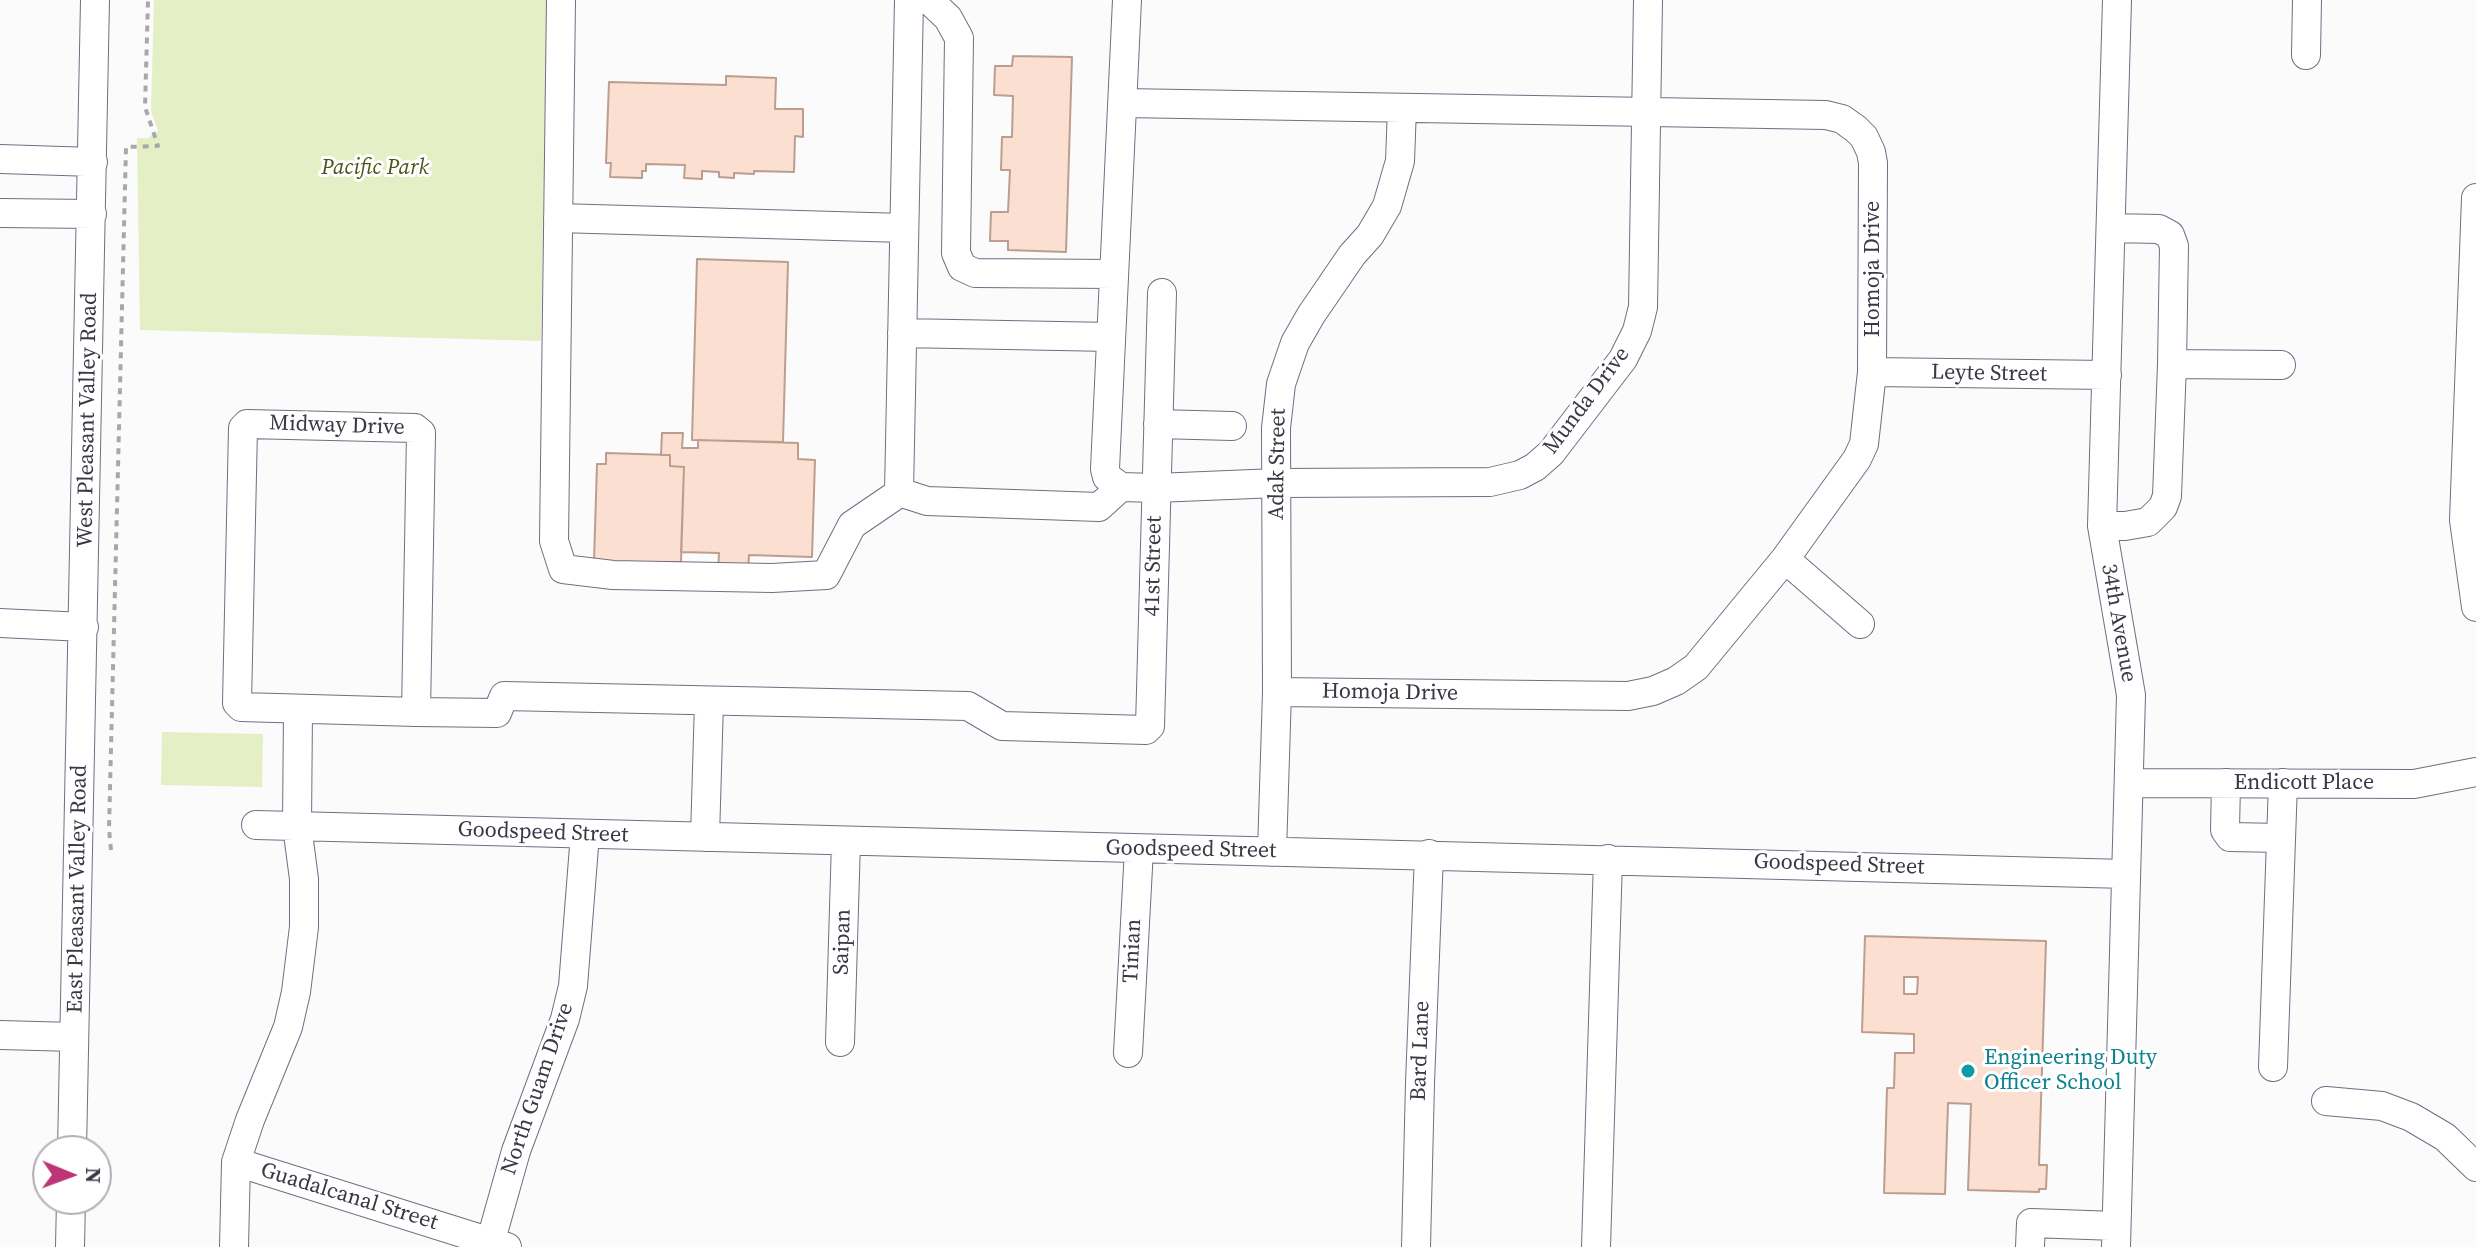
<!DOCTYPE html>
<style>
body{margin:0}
#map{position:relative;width:2476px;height:1247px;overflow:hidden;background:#fbfbfb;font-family:"Source Serif 4",serif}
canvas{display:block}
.north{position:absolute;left:32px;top:1135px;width:80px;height:80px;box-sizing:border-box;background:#fff;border:2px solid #b1afb4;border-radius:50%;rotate:91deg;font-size:22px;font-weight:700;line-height:32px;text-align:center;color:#3d3743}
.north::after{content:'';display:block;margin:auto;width:28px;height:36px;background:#bd3574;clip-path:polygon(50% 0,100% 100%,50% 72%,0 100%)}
</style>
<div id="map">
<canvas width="2476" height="1247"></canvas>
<div class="north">N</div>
</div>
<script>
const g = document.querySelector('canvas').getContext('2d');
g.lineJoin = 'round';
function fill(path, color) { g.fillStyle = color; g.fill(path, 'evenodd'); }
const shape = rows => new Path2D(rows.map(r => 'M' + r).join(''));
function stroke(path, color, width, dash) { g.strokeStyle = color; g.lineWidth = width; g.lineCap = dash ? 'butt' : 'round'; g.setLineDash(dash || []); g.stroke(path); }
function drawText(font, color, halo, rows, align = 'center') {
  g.font = font + ' "Source Serif 4",serif'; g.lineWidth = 6; g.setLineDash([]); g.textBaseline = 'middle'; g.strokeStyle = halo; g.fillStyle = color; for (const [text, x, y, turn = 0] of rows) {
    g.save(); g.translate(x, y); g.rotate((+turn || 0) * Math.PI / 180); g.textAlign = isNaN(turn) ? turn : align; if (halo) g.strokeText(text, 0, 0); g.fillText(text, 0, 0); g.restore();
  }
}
fill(shape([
 [154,0,547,0,541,341,140,330,137,138,148,138,158,131,151,111],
 [162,732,263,734,262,787,161,785]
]), '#e4efc6');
const building = shape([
 [1013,56,1072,57,1066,252,1008,250,1008,241,990,241,991,212,1008,212,1010,170,1001,170,1002,137,1012,137,1013,96,994,95,995,66,1012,66,1013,56],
 [726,76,776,78,775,109,803,109,803,137,795,136,794,172,754,171,754,174,734,173,734,178,719,177,719,172,702,171,702,179,684,178,685,165,646,164,646,171,642,171,642,178,610,177,611,163,606,163,609,82,726,85,726,76],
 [697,259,788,262,783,442,692,440,697,259],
 [662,433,683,433,682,448,698,448,698,440,798,443,798,459,815,460,812,557,749,555,748,572,718,571,719,553,681,552,684,467,670,466,670,455,661,455,662,433],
 [606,453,670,455,670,466,684,467,681,562,670,562,669,572,594,561,597,464,606,464,606,453],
 [1865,936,2046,941,2039,1165,2047,1165,2046,1189,2039,1189,2039,1192,1968,1190,1971,1104,1948,1103,1945,1194,1884,1193,1887,1088,1894,1088,1895,1053,1914,1053,1914,1034,1862,1032,1865,936],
 [1904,977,1918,977,1917,994,1904,994,1904,977]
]);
fill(building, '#fbe0d2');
stroke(building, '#bd9d8d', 2);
const minor = shape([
 [561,0,554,541,563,569,613,575,772,578,826,575,852,525,899,493],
 [909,0,899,492,927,501,1099,507,1121,487],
 [929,0,948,18,959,38,956,253,962,267,975,273,1114,274],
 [1127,0,1105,469,1107,477,1121,487,1156,488,1277,483,1490,482,1520,475,1535,467,1551,453,1623,359,1637,331,1643,307,1648,0],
 [2306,55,2307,0],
 [1124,103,1826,115,1842,119,1856,129,1864,137,1871,152,1873,163,1872,372,1864,444,1857,459,1785,559,1696,667,1676,681,1653,691,1628,696,1277,692],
 [0,159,93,162],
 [2476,198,2464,520,2476,607],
 [0,213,92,214],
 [558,218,904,228],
 [902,333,1111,337],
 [2172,364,2281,365],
 [1872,372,2107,375],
 [247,424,415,428,421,433,416,712,241,707,237,703,243,428,247,424],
 [1158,424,1232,426],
 [2102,526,2125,526,2148,522,2163,507,2167,496,2172,364,2174,246,2170,235,2159,229,2112,228],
 [1785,559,1860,624],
 [0,623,84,627],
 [416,712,497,713,504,696,968,706,1002,726,1146,730,1150,726,1162,293],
 [2130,783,2414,784,2476,772],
 [2226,783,2225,830,2230,837,2281,838],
 [256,825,2126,874],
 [705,837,709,702],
 [1272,852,1277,692,1276,428,1281,384,1295,343,1311,315,1352,255,1370,235,1387,206,1400,161,1402,108],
 [0,1035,74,1037],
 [840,1042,846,841],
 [1128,1053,1139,849],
 [2273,1067,2283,783],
 [2326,1101,2382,1106,2411,1117,2445,1137,2476,1167],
 [72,1151,95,0],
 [236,1162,507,1247],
 [70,1247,71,1199],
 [234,1247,236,1162,250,1120,288,1027,296,992,304,927,304,879,297,826,298,710],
 [489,1247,516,1151,565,1019,573,986,585,834],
 [1416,1247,1420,1083,1429,854],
 [1596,1247,1608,859],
 [2030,1247,2031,1223,2116,1226],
 [2116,1247,2131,695,2102,526,2117,0]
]);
stroke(minor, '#776a85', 30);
stroke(shape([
 [111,850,109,829,126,147,158,146,145,107,148,0]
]), '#aaa7ac', 4, [6, 6]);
stroke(minor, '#fff', 28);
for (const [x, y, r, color] of [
 [1968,1071,8,"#0f9aa8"]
]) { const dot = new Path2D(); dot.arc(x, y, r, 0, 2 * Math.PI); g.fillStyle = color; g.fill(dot); stroke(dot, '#fff', 3); }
drawText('italic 22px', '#4a5615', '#fff', [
 ["Pacific Park",375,168]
]);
drawText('22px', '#3d3743', '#fff', [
 ["Homoja Drive",1873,269,-90],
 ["Leyte Street",1989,374,1],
 ["Munda Drive",1587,401,-53],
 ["West Pleasant Valley Road",88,420,-89],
 ["Midway Drive",337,426,2],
 ["Adak Street",1278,464,-89],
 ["41st Street",1154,566,-89],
 ["34th Avenue",2118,623,80],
 ["Homoja Drive",1390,693,1],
 ["Endicott Place",2304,783],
 ["Goodspeed Street",543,833,2],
 ["Goodspeed Street",1191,850,1],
 ["Goodspeed Street",1839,865,2],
 ["East Pleasant Valley Road",78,889,-89],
 ["Saipan",843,942,-88],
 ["Tinian",1133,951,-87],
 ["Bard Lane",1421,1051,-88],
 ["North Guam Drive",538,1089,-71],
 ["Guadalcanal Street",349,1197,17]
]);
drawText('22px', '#0d838f', '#fff', [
 ["Engineering Duty",1984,1058],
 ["Officer School",1984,1083]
], 'left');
</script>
